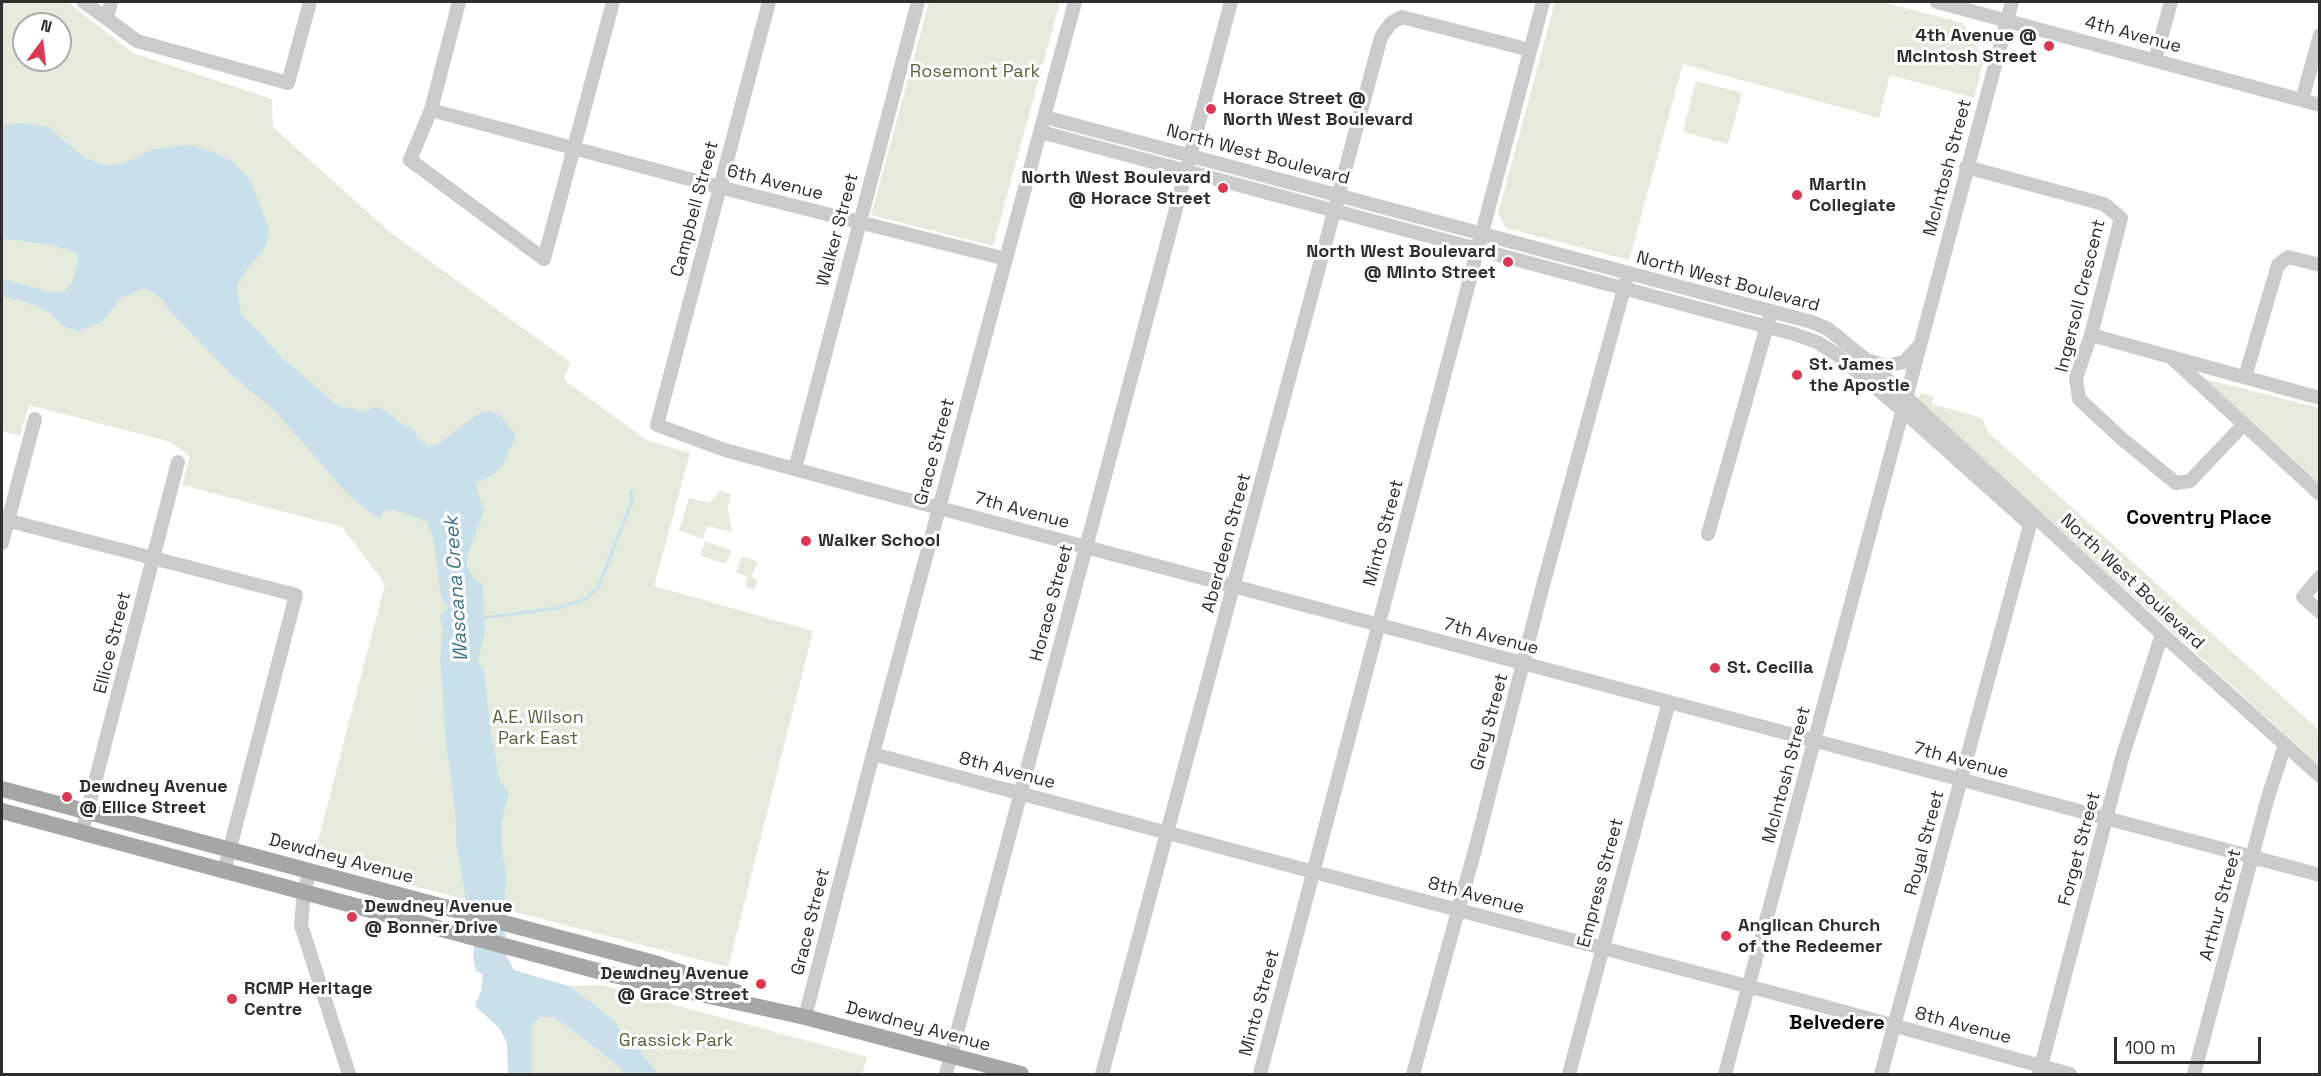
<!DOCTYPE html>
<style>
body{margin:0}
#map{position:relative;width:2321px;height:1076px;overflow:hidden;background:#fff;font-family:"Space Grotesk",sans-serif}
canvas{display:block}
.frame{position:absolute;inset:0;border:3px solid #2e2e2e;pointer-events:none}
.north{position:absolute;left:12px;top:12px;width:60px;height:60px;box-sizing:border-box;background:#fff;border:2px solid #ababab;border-radius:50%;rotate:15deg;font-size:16px;font-weight:700;line-height:24px;text-align:center;color:#2e2e2e}
.north::after{content:'';display:block;margin:auto;width:21px;height:27px;background:#dd3753;clip-path:polygon(50% 0,100% 100%,50% 72%,0 100%)}
.scale{position:absolute;left:2114px;top:1037px;width:147px;height:27px;box-sizing:border-box;border:3px solid #2e2e2e;border-top:0;padding-left:8px;font-size:18px;line-height:21px;white-space:nowrap;color:#2e2e2e;-webkit-text-stroke:4px #fff;paint-order:stroke}
</style>
<div id="map">
<canvas width="2321" height="1076"></canvas>
<div class="frame"></div>
<div class="north">N</div>
<div class="scale">100 m</div>
</div>
<script>
const g = document.querySelector('canvas').getContext('2d');
g.lineJoin = 'round';
function fill(path, color) { g.fillStyle = color; g.fill(path, 'evenodd'); }
const shape = rows => new Path2D(rows.map(r => 'M' + r).join(''));
function stroke(path, color, width, dash) { g.strokeStyle = color; g.lineWidth = width; g.lineCap = dash ? 'butt' : 'round'; g.setLineDash(dash || []); g.stroke(path); }
function drawText(font, color, halo, rows, align = 'center') {
  g.font = font + ' "Space Grotesk",sans-serif'; g.lineWidth = 6; g.setLineDash([]); g.textBaseline = 'middle'; g.strokeStyle = halo; g.fillStyle = color; for (const [text, x, y, turn = 0] of rows) {
    g.save(); g.translate(x, y); g.rotate((+turn || 0) * Math.PI / 180); g.textAlign = isNaN(turn) ? turn : align; if (halo) g.strokeText(text, 0, 0); g.fillText(text, 0, 0); g.restore();
  }
}
fill(shape([
 [2,2,68,2,133,53,272,99,273,127,391,233,570,362,564,380,648,441,690,453,654,586,813,631,728,967,313,860,385,584,342,527,182,485,190,457,171,442,29,405,20,436,2,431],
 [24,24,60,24,60,60,24,60],
 [929,2,1060,2,993,246,871,215],
 [1555,2,1882,2,1963,23,1984,60,1974,98,1890,75,1879,118,1683,64,1629,260,1506,228,1498,214],
 [1696,81,1742,93,1728,144,1683,132],
 [2205,379,2319,408,2319,483],
 [1920,393,1934,396,1932,404,1982,418,1988,432,2319,730,2319,765,1918,401],
 [720,491,731,494,728,509,732,532,707,526,703,539,679,530,689,498,709,503],
 [705,541,731,550,726,564,700,556],
 [742,556,758,562,751,577,758,580,754,590,745,586,748,577,736,572],
 [602,985,867,1057,862,1074,658,1074,641,1052,628,1042,614,1020,569,986],
 [540,1017,552,1017,567,1026,612,1061,625,1074,532,1074,532,1026]
]), '#e5ebdc');
fill(shape([
 [21,123,48,127,85,158,105,165,118,164,135,158,150,150,175,146,189,145,211,151,232,161,250,180,269,229,267,242,261,253,250,265,237,285,241,314,261,334,282,358,338,406,364,411,379,407,393,416,402,425,414,429,418,439,428,446,436,445,481,412,489,411,500,415,516,436,503,465,494,474,479,481,476,488,484,511,467,556,467,567,474,579,483,585,485,631,478,661,484,671,492,740,500,781,509,793,501,823,501,848,506,873,504,907,506,955,514,970,569,986,614,1020,628,1042,641,1052,658,1074,625,1074,612,1061,567,1026,552,1017,540,1017,532,1026,532,1074,508,1074,507,1043,499,1028,475,1006,481,990,483,974,476,971,473,957,474,946,456,842,456,818,446,740,440,658,443,631,440,617,447,607,441,596,433,537,426,521,394,510,384,511,380,519,369,512,345,491,276,412,231,374,168,309,164,301,150,290,142,289,121,298,102,322,79,331,63,326,49,312,29,303,2,296,2,279,51,292,64,292,73,281,78,261,78,253,56,246,2,238,2,125]
]), '#c9e0ea');
stroke(shape([
 [482,618,558,608,586,599,599,586,632,501,631,491]
]), '#c9e0ea', 3);
stroke(shape([
 [84,2,137,41,288,83,310,2],
 [459,2,431,110,410,160,544,259,613,2],
 [769,2,657,425,725,450,864,488,2320,875],
 [1937,2,2320,105],
 [107,18,111,2],
 [2155,60,2171,2],
 [2302,100,2320,35],
 [431,110,719,187,1006,259],
 [1045,117,1812,322,1828,329,1865,359,2162,634,2320,776],
 [1041,132,1794,334,1817,342,1836,354,1902,410,2025,520],
 [1966,167,2104,204,2121,218,2091,335,2076,378,2079,399,2121,438,2176,483,2190,481,2244,424],
 [2091,335,2320,398],
 [2173,359,2320,494],
 [1870,361,1885,366,1904,362,1918,347],
 [2245,377,2278,265,2288,257,2320,265],
 [795,469,918,2],
 [2,519,296,595,224,871],
 [1708,534,1769,319],
 [2,543,35,419],
 [2320,577,2303,597,2320,612],
 [873,754,1314,872,1823,1006,2070,1074],
 [82,832,178,462],
 [310,871,304,892,301,925,349,1074],
 [805,1017,873,754,1075,2],
 [946,1074,1231,2],
 [1102,1074,1381,37,1391,23,1402,17,1530,50],
 [1260,1074,1543,2],
 [1413,1074,1476,846,1542,589,1626,281],
 [1569,1074,1669,702],
 [1725,1074,2012,2],
 [1881,1074,2030,525,2035,517],
 [2039,1074,2122,758,2162,634],
 [2194,1074,2268,797,2285,745]
]), '#cbcbcb', 14);
stroke(shape([
 [2,789,658,964,739,993],
 [2,811,609,974,805,1017,1021,1074]
]), '#a6a6a6', 16);
for (const [x, y, r, color] of [
 [2049,46,6,"#dd3753"],
 [1211,109,6,"#dd3753"],
 [1223,188,6,"#dd3753"],
 [1797,195,6,"#dd3753"],
 [1508,262,6,"#dd3753"],
 [1797,375,6,"#dd3753"],
 [806,541,6,"#dd3753"],
 [1715,668,6,"#dd3753"],
 [67,797,6,"#dd3753"],
 [352,917,6,"#dd3753"],
 [1726,936,6,"#dd3753"],
 [761,984,6,"#dd3753"],
 [232,999,6,"#dd3753"]
]) { const dot = new Path2D(); dot.arc(x, y, r, 0, 2 * Math.PI); g.fillStyle = color; g.fill(dot); stroke(dot, '#fff', 2); }
drawText('18px', '#2e2e2e', '#fff', [
 ["4th Avenue",2133,35,15],
 ["North West Boulevard",1258,155,15],
 ["McIntosh Street",1948,168,-75],
 ["6th Avenue",775,183,14],
 ["Campbell Street",695,209,-75],
 ["Walker Street",838,230,-75],
 ["North West Boulevard",1728,282,15],
 ["Ingersoll Crescent",2081,296,-76],
 ["Grace Street",935,452,-75],
 ["7th Avenue",1022,511,15],
 ["Minto Street",1384,533,-75],
 ["Aberdeen Street",1227,543,-75],
 ["North West Boulevard",2132,582,43],
 ["Horace Street",1052,603,-75],
 ["7th Avenue",1491,637,15],
 ["Ellice Street",113,643,-76],
 ["Grey Street",1490,722,-75],
 ["7th Avenue",1961,761,15],
 ["8th Avenue",1007,771,15],
 ["McIntosh Street",1787,775,-75],
 ["Royal Street",1925,843,-75],
 ["Forget Street",2080,849,-75],
 ["Dewdney Avenue",341,859,15],
 ["Empress Street",1601,883,-75],
 ["8th Avenue",1476,896,15],
 ["Arthur Street",2221,905,-75],
 ["Grace Street",811,922,-76],
 ["Minto Street",1260,1003,-75],
 ["8th Avenue",1963,1026,15],
 ["Dewdney Avenue",918,1027,15]
]);
drawText('bold 18px', '#2e2e2e', '#fff', [
 ["4th Avenue @",2037,36,"right"],
 ["McIntosh Street",2037,57,"right"],
 ["Horace Street @",1223,99],
 ["North West Boulevard",1223,120],
 ["North West Boulevard",1211,178,"right"],
 ["@ Horace Street",1211,199,"right"],
 ["Martin",1809,185],
 ["Collegiate",1809,206],
 ["North West Boulevard",1496,252,"right"],
 ["@ Minto Street",1496,273,"right"],
 ["St. James",1809,365],
 ["the Apostle",1809,386],
 ["Walker School",818,541],
 ["St. Cecilia",1727,668],
 ["Dewdney Avenue",79,787],
 ["@ Ellice Street",79,808],
 ["Dewdney Avenue",364,907],
 ["@ Bonner Drive",364,928],
 ["Anglican Church",1738,926],
 ["of the Redeemer",1738,947],
 ["Dewdney Avenue",749,974,"right"],
 ["@ Grace Street",749,995,"right"],
 ["RCMP Heritage",244,989],
 ["Centre",244,1010]
], 'left');
drawText('18px', '#55673d', '#fff', [
 ["Rosemont Park",975,72],
 ["A.E. Wilson",538,718],
 ["Park East",538,739],
 ["Grassick Park",676,1041]
]);
drawText('bold 20px', '#000', '#fff', [
 ["Coventry Place",2199,519],
 ["Belvedere",1837,1024]
]);
drawText('italic 20px', '#3f768c', '#fff', [
 ["Wascana Creek",457,589,-94]
]);
</script>
